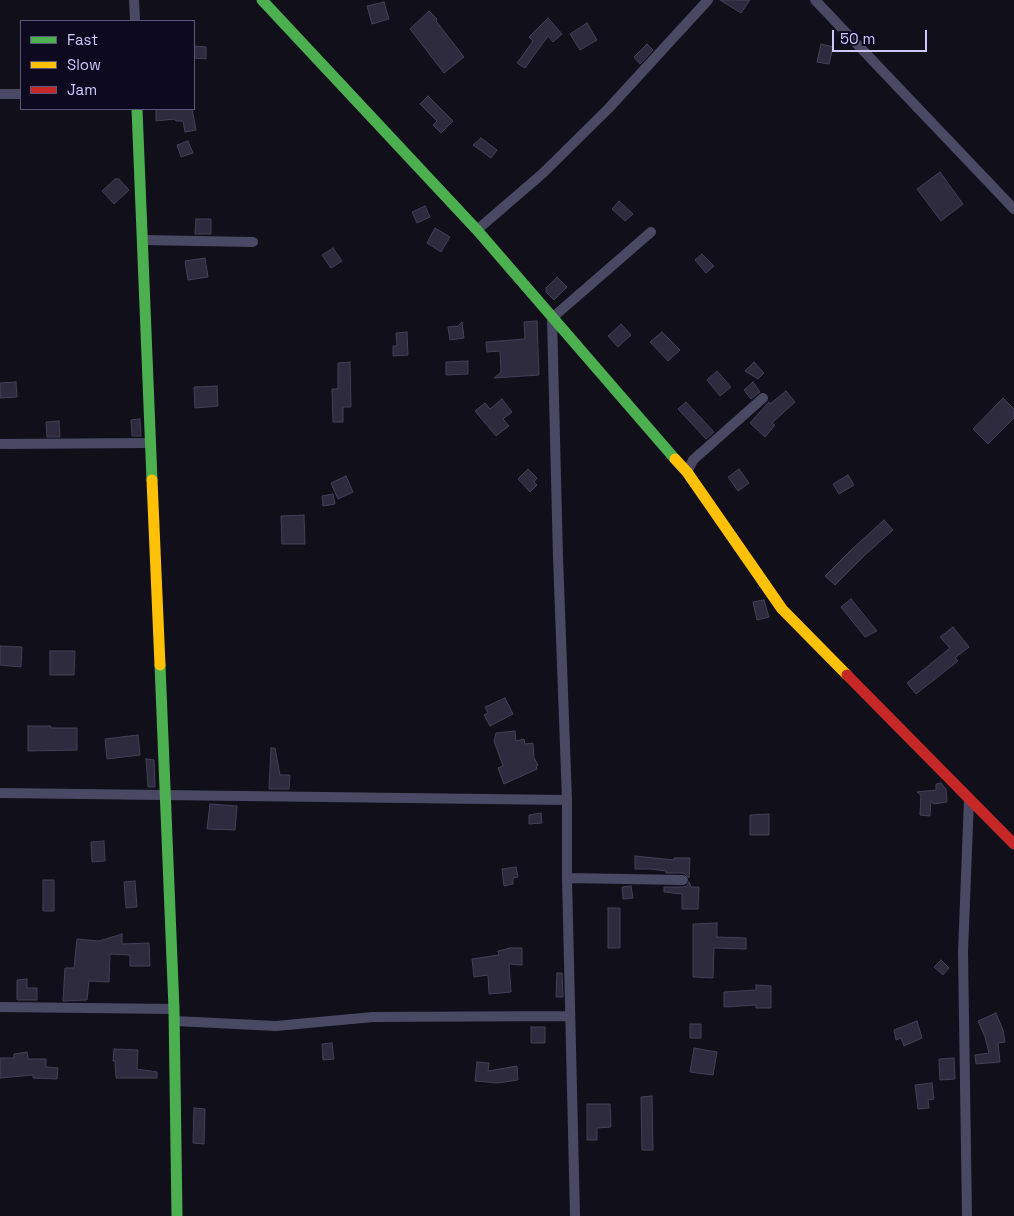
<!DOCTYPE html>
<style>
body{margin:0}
#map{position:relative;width:1014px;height:1216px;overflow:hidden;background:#100f1a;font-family:"Space Grotesk",sans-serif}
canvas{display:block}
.legend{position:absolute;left:20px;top:20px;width:175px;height:90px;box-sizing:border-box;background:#0d0a1f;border:1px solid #5a5679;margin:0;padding:6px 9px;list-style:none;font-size:15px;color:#cdc8ff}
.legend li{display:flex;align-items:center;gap:10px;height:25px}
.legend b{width:25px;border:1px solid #5a5679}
.scale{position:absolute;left:832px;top:30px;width:95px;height:22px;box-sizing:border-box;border:2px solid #cdc8ff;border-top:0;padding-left:6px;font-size:15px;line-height:18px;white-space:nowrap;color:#cdc8ff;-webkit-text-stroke:4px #0d0a1f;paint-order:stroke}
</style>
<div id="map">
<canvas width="1014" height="1216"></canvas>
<ul class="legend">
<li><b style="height:6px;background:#4caf50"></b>Fast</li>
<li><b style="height:6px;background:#ffc107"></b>Slow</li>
<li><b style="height:6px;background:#c62828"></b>Jam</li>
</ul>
<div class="scale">50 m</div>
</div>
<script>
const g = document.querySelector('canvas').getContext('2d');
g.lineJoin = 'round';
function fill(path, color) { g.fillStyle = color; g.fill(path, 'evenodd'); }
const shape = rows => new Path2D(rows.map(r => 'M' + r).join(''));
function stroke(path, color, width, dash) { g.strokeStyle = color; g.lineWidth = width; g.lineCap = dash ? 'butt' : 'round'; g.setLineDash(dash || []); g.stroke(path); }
const building = shape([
 [720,0,750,0,741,13,720,0],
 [384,2,389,19,372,24,367,6,384,2],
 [429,11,437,19,436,21,464,57,444,73,410,29,429,11],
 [548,18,562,34,553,42,548,36,525,68,517,63,533,41,529,37,548,18],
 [587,23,597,40,580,50,570,34,587,23],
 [647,44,653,50,640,64,634,57,647,44],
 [821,44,833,47,829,64,817,62,821,44],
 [194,46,206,47,206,59,194,58,194,46],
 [428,96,453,121,441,133,433,125,437,121,420,104,428,96],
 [158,109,192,109,196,130,185,132,183,121,176,121,175,119,156,121,156,110,158,109],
 [481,138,497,150,491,158,473,145,481,138],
 [188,141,193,153,181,157,177,145,188,141],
 [940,172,963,204,941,221,917,189,940,172],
 [115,179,119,179,129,190,114,204,102,191,115,179],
 [619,201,633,214,625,221,612,209,619,201],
 [425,206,430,217,417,223,412,212,425,206],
 [196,219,211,219,211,234,195,234,196,219],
 [435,228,450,237,441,252,427,243,435,228],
 [333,248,342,261,331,268,322,255,333,248],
 [702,254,714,266,706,273,695,260,702,254],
 [205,258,208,277,188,280,185,261,205,258],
 [557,277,567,287,554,300,546,292,546,288,557,277],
 [537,321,539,375,494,378,501,372,500,351,487,352,486,342,525,339,524,322,537,321],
 [462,322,464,338,450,340,448,327,456,326,457,327,462,322],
 [621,324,631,335,618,347,608,336,621,324],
 [407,332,408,355,393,356,393,346,397,346,396,333,407,332],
 [662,332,680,350,668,361,650,342,662,332],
 [468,361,468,374,446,375,446,362,468,361],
 [350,362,351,407,343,407,343,422,333,422,332,389,338,389,338,363,350,362],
 [754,362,764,373,758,379,745,371,754,362],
 [717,371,731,387,720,396,707,380,717,371],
 [16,382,17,397,0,398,0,383,16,382],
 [753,382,760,392,751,399,744,390,753,382],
 [217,386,218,406,195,408,194,387,217,386],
 [786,391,795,402,772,423,775,425,765,437,750,423,769,402,770,404,786,391],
 [1003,398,1014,409,1014,418,988,444,973,429,1003,398],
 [502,399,512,412,503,419,509,426,496,436,475,411,485,403,490,409,502,399],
 [686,402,714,432,706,439,678,409,686,402],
 [140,419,141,436,132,436,131,420,140,419],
 [59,421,60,437,47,437,46,422,59,421],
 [528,469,537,478,534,482,537,485,530,492,518,479,528,469],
 [739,469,749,483,738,491,728,477,739,469],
 [848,475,854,485,839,494,833,484,848,475],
 [346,476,353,492,338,499,331,483,346,476],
 [333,494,335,504,323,506,322,496,333,494],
 [304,515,305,544,282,544,281,516,304,515],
 [884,520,893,530,865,555,835,585,825,576,850,551,884,520],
 [851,599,877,631,865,637,841,607,851,599],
 [764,600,769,617,757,620,753,602,764,600],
 [953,627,969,647,955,658,958,661,916,694,907,683,950,648,940,637,953,627],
 [0,646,22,647,21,667,0,665,0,646],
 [50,651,75,651,74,675,50,675,50,651],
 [505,698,513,714,490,726,484,715,488,713,485,707,505,698],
 [28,726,51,726,51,728,77,728,77,750,28,751,28,726],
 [515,731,516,741,524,739,525,744,533,743,534,758,538,765,536,766,537,769,504,784,498,768,503,766,494,741,496,733,515,731],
 [138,735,140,755,107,759,105,739,138,735],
 [271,748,275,748,280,775,290,775,289,789,269,789,271,748],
 [146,759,154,760,155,787,148,787,146,759],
 [941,783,946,789,947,802,934,804,931,801,930,816,920,815,921,795,917,792,936,790,936,784,941,783],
 [210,804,237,806,235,830,207,829,210,804],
 [541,813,542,823,529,824,529,815,541,813],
 [769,814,769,835,750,835,750,815,769,814],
 [104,841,105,861,92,862,91,842,104,841],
 [635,856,674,860,674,858,690,858,689,878,684,873,666,873,666,871,651,869,635,869,635,856],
 [516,867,518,877,513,878,513,884,504,886,502,869,516,867],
 [43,880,54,880,54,911,43,911,43,880],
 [135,881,137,907,126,908,124,882,135,881],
 [689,882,691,887,699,887,698,909,682,909,682,894,664,892,664,887,683,887,687,886,689,882],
 [631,886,633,898,623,899,622,887,631,886],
 [608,908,620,908,620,948,608,948,608,908],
 [717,923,717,937,746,938,746,949,714,948,713,978,693,977,693,924,717,923],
 [122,934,122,944,149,943,150,966,130,966,130,955,110,954,109,982,89,981,87,1000,63,1001,65,968,74,968,77,939,99,941,122,934],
 [510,948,522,948,522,965,509,964,511,992,489,994,488,975,474,977,472,959,499,955,498,951,510,948],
 [941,960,949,968,943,975,934,967,941,960],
 [557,973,562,973,563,997,556,997,557,973],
 [27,979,27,988,37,988,37,1000,17,1000,17,980,27,979],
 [756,985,771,986,771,1008,756,1008,756,1005,724,1007,724,992,756,990,756,985],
 [996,1013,1003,1030,1005,1042,998,1043,1000,1062,976,1064,975,1055,989,1053,985,1037,978,1021,996,1013],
 [917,1021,922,1038,904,1046,901,1038,896,1040,894,1030,917,1021],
 [690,1024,701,1024,701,1038,690,1038,690,1024],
 [531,1027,545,1027,545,1043,531,1043,531,1027],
 [332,1043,334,1059,323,1060,322,1044,332,1043],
 [694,1048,717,1052,713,1075,690,1072,694,1048],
 [114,1049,138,1050,137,1069,157,1072,157,1078,116,1078,115,1061,113,1061,114,1049],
 [27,1052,28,1059,46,1059,46,1067,58,1068,57,1079,33,1078,33,1075,0,1078,0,1058,14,1058,14,1054,27,1052],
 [954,1058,955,1079,940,1080,939,1059,954,1058],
 [477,1062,489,1063,488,1071,517,1066,518,1080,498,1083,475,1081,477,1062],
 [932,1083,934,1099,928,1100,929,1108,918,1109,915,1085,932,1083],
 [652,1096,653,1150,642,1150,641,1097,652,1096],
 [587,1104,610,1104,611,1127,597,1128,597,1140,587,1140,587,1104],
 [194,1108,205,1109,204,1144,193,1143,194,1108]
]);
fill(building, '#2e2b3e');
stroke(building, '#444059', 1);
stroke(shape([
 [134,0,135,21],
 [815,0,1014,209],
 [0,94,21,94],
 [477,230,542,174,608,109,708,0],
 [142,240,253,242],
 [0,444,151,443],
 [687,472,693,460,763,398],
 [0,793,567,800],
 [567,878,683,880],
 [0,1007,174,1009],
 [175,1021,276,1026,373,1017,570,1016],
 [575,1216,567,878,567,800,558,557,552,318,651,232],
 [967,1216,963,952,969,799]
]), '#4a4964', 10);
stroke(shape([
 [262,0,477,230,675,459],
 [137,109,152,480],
 [160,665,174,1009,177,1216]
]), '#4caf50', 11);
stroke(shape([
 [675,459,687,472,782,609,847,675],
 [152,480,160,665]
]), '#ffc107', 11);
stroke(shape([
 [847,675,1014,844]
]), '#c62828', 11);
</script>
